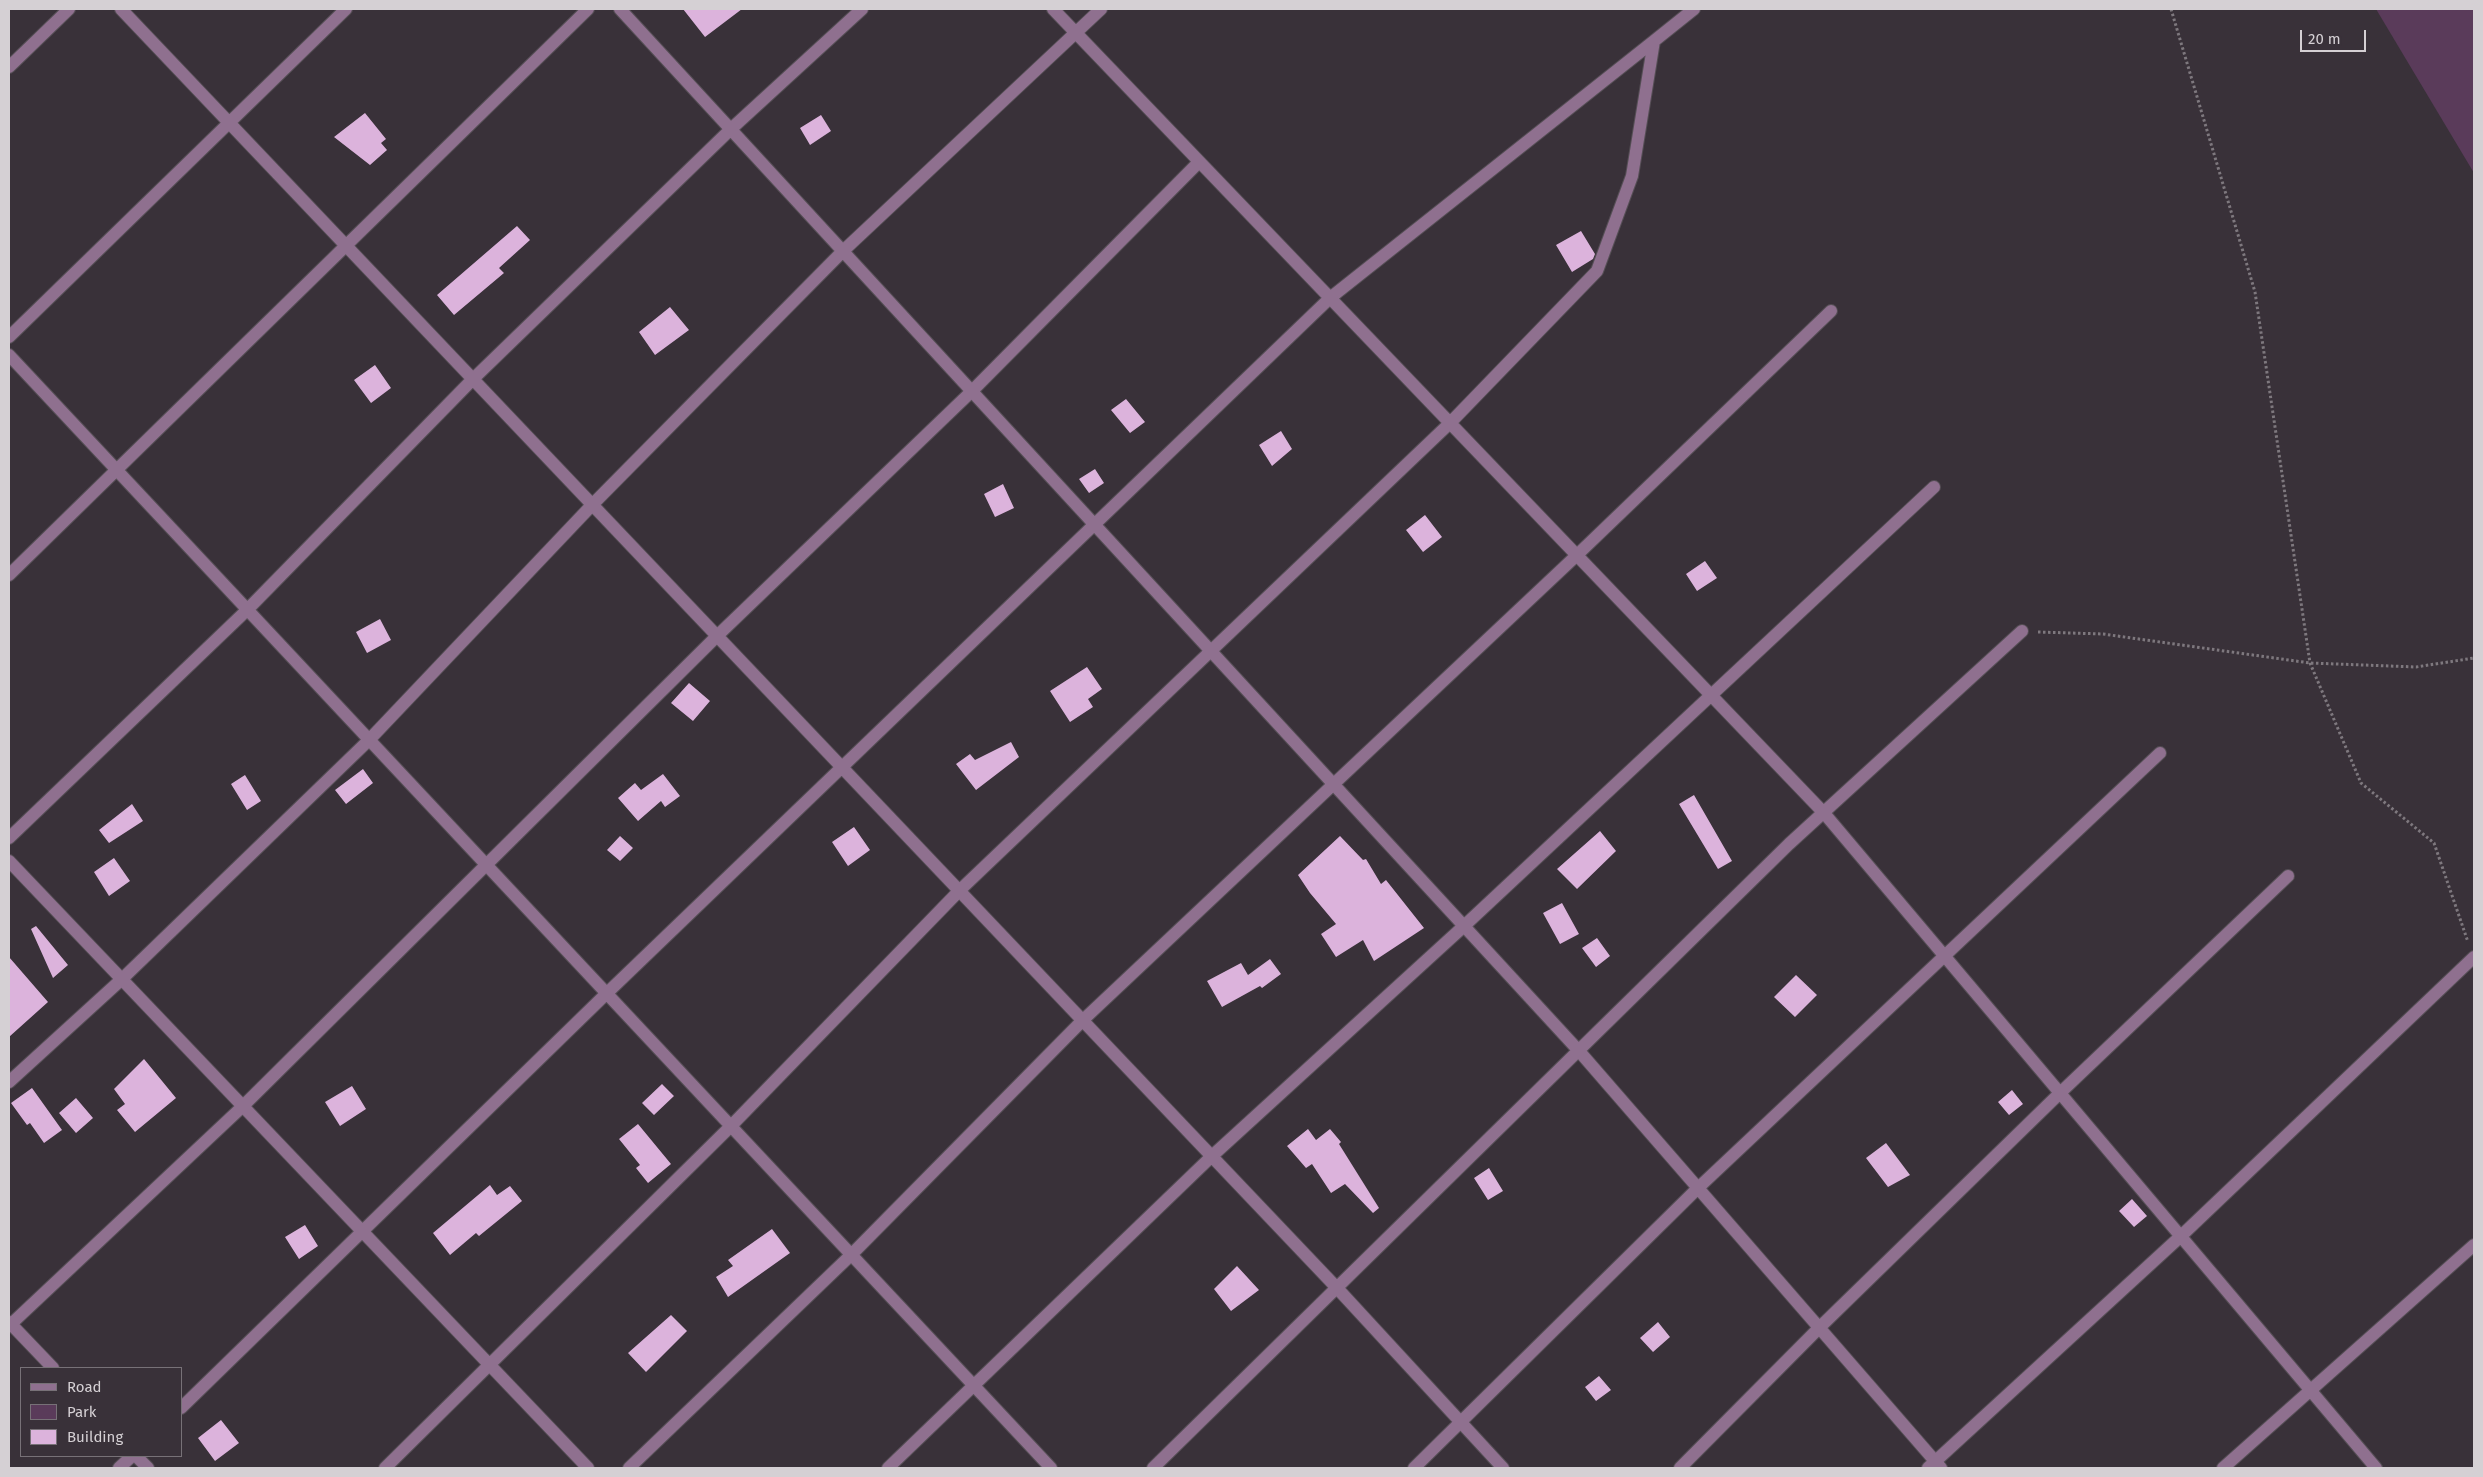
<!DOCTYPE html>
<style>
body{margin:0}
#map{position:relative;width:2483px;height:1477px;overflow:hidden;background:#393139;font-family:"Fira Sans",sans-serif}
canvas{display:block}
.frame{position:absolute;inset:0;border:10px solid #d5d0d4;pointer-events:none}
.legend{position:absolute;left:20px;top:1367px;width:162px;height:90px;box-sizing:border-box;background:#393139;border:1px solid #777177;margin:0;padding:6px 9px;list-style:none;font-size:15px;color:#d5d0d4}
.legend li{display:flex;align-items:center;gap:10px;height:25px}
.legend b{width:25px;border:1px solid #777177}
.scale{position:absolute;left:2300px;top:30px;width:66px;height:22px;box-sizing:border-box;border:2px solid #d5d0d4;border-top:0;padding-left:6px;font-size:15px;line-height:18px;white-space:nowrap;color:#d5d0d4;-webkit-text-stroke:4px #393139;paint-order:stroke}
</style>
<div id="map">
<canvas width="2483" height="1477"></canvas>
<div class="frame"></div>
<ul class="legend">
<li><b style="height:6px;background:#8f708f"></b>Road</li>
<li><b style="height:14px;background:#5a3b5a"></b>Park</li>
<li><b style="height:14px;background:#dcb3dc"></b>Building</li>
</ul>
<div class="scale">20 m</div>
</div>
<script>
const g = document.querySelector('canvas').getContext('2d');
g.lineJoin = 'round';
function fill(path, color) { g.fillStyle = color; g.fill(path, 'evenodd'); }
const shape = rows => new Path2D(rows.map(r => 'M' + r).join(''));
function stroke(path, color, width, dash) { g.strokeStyle = color; g.lineWidth = width; g.lineCap = dash ? 'butt' : 'round'; g.setLineDash(dash || []); g.stroke(path); }
fill(shape([
 [2376,9,2474,9,2474,173]
]), '#5a3b5a');
fill(shape([
 [683,9,742,9,705,37],
 [365,113,386,139,381,143,387,150,370,165,334,137],
 [821,115,831,131,810,145,800,128],
 [517,226,530,240,499,268,504,273,454,315,437,295],
 [1581,231,1595,254,1593,259,1572,272,1556,245],
 [670,307,689,330,655,355,639,332],
 [375,365,391,388,371,403,354,380],
 [1126,399,1145,422,1130,433,1111,410],
 [1281,431,1292,449,1272,466,1259,445],
 [1095,469,1104,483,1089,493,1079,479],
 [1003,484,1014,508,995,517,984,494],
 [1425,515,1442,537,1423,552,1406,530],
 [1705,561,1717,578,1697,591,1686,574],
 [380,619,391,640,367,653,356,632],
 [1087,667,1102,689,1088,699,1093,707,1070,722,1050,691],
 [689,683,710,701,693,721,671,703],
 [1011,742,1019,757,976,790,956,764,970,754,975,760],
 [363,769,373,783,346,804,335,790],
 [663,774,680,796,665,807,661,801,638,821,618,798,635,783,641,790],
 [245,775,261,801,247,810,231,784],
 [1694,795,1732,861,1718,869,1679,804],
 [132,804,143,821,109,843,99,830],
 [854,827,870,850,848,866,832,842],
 [1600,831,1616,851,1577,889,1557,869],
 [620,836,633,848,620,861,607,850],
 [1340,836,1363,860,1366,859,1381,884,1386,880,1424,928,1374,961,1363,940,1336,957,1321,934,1336,924,1310,893,1298,875],
 [114,858,130,881,109,896,94,872],
 [1562,903,1579,934,1560,944,1543,913],
 [36,926,68,965,53,978,31,929],
 [1597,938,1610,956,1596,967,1582,948],
 [9,957,48,1002,9,1037],
 [1270,959,1281,974,1262,988,1260,986,1222,1007,1207,981,1241,963,1248,975],
 [1796,975,1817,995,1795,1017,1774,997],
 [144,1059,176,1098,135,1132,117,1110,125,1104,114,1089],
 [662,1084,674,1096,654,1115,642,1103],
 [352,1086,366,1109,340,1126,325,1102],
 [32,1088,62,1130,44,1143,30,1123,27,1125,11,1103],
 [2012,1090,2023,1104,2009,1115,1998,1102],
 [76,1098,93,1118,76,1133,59,1113],
 [638,1124,671,1164,648,1183,636,1168,640,1165,619,1139],
 [1308,1129,1316,1140,1330,1129,1341,1142,1339,1144,1379,1208,1373,1213,1345,1184,1331,1193,1312,1164,1306,1168,1287,1146],
 [1886,1143,1910,1175,1888,1187,1866,1158],
 [1489,1168,1503,1191,1488,1200,1474,1178],
 [490,1185,497,1195,510,1186,522,1201,479,1236,476,1233,450,1255,433,1233],
 [2132,1199,2147,1216,2134,1227,2119,1211],
 [305,1225,318,1246,299,1259,285,1237],
 [772,1229,790,1253,728,1297,716,1277,733,1266,728,1260],
 [1237,1266,1259,1290,1231,1311,1214,1289],
 [671,1315,687,1331,646,1372,628,1353],
 [1658,1322,1670,1337,1653,1352,1640,1338],
 [1599,1376,1611,1390,1596,1401,1585,1387],
 [221,1420,239,1443,215,1461,198,1438]
]), '#dcb3dc');
const minor = shape([
 [121,9,1337,1288,1503,1468],
 [620,9,1579,1051,1941,1468],
 [1053,9,1824,813,2376,1468],
 [9,67,69,9],
 [9,337,346,9],
 [9,355,1051,1468],
 [9,575,588,9],
 [9,838,247,610,472,380,731,129,862,9],
 [9,861,588,1468],
 [9,1082,122,979,369,740,593,504,843,251,1101,9],
 [9,1322,53,1368],
 [9,1326,242,1107,717,636,972,391,1199,162],
 [181,1408,606,994,1330,298,1654,41],
 [136,1456,148,1468],
 [119,1468,132,1456],
 [385,1468,731,1126,960,890,1450,423,1597,271,1632,176,1654,41,1694,9],
 [629,1468,851,1255,1083,1020,1577,555,1831,311],
 [888,1468,1212,1156,1464,926,1934,487],
 [1153,1468,1789,844,2022,631],
 [1414,1468,1698,1188,2160,753],
 [1680,1468,1820,1327,2060,1093,2288,876],
 [1928,1468,2181,1236,2474,957],
 [2223,1468,2474,1245]
]);
stroke(minor, '#554e55', 14);
stroke(shape([
 [2171,9,2255,292,2310,663,2361,783,2434,843,2468,942],
 [2038,632,2103,634,2310,663,2416,667,2474,658]
]), '#7e787e', 3, [2.5, 2.5]);
stroke(minor, '#8f708f', 12);
</script>
